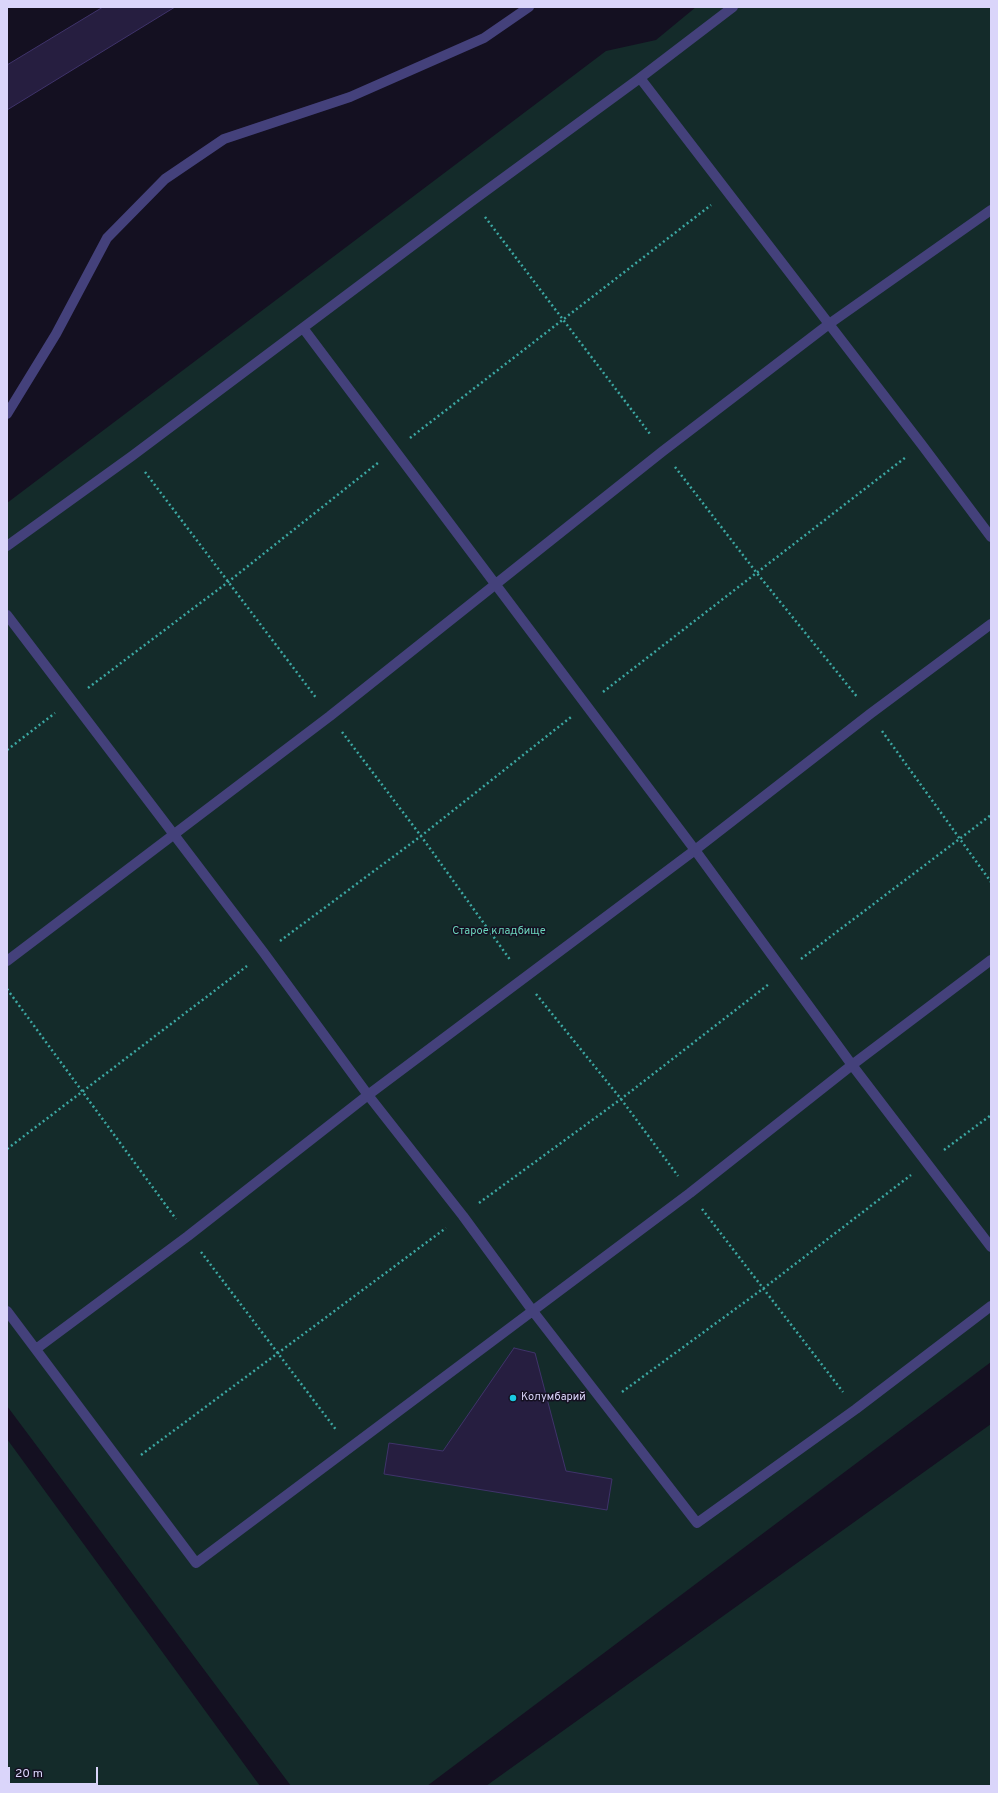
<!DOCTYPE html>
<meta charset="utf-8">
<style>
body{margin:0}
#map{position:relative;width:998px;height:1793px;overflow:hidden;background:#141021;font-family:Overpass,sans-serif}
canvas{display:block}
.frame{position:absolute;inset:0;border:8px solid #dad5fa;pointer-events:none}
.scale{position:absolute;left:8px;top:1767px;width:90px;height:18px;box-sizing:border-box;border:2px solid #dad5fa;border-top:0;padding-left:5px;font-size:12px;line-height:14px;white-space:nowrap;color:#dad5fa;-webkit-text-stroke:3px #141021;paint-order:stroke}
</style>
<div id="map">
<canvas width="998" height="1793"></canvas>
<div class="frame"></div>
<div class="scale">20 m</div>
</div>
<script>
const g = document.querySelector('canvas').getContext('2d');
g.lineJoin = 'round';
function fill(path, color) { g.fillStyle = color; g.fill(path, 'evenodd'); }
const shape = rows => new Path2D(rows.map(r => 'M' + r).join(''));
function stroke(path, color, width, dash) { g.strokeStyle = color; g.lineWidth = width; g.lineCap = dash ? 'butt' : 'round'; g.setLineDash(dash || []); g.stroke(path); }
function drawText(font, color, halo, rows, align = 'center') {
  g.font = font + ' Overpass,sans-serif'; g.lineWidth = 3; g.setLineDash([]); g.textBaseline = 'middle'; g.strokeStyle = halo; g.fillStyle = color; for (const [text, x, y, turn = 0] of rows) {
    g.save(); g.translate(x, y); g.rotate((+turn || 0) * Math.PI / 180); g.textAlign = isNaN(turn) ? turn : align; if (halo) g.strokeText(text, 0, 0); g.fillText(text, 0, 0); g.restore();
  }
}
fill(shape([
 [696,7,991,7,991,1362,427,1786,291,1786,7,1406,7,503,606,51,656,40],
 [991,1424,991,1786,486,1786],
 [7,1439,260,1786,7,1786]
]), '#142b2a');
const building = shape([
 [103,7,175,7,7,110,7,65,103,7],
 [514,1348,535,1353,566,1471,612,1479,607,1510,384,1474,389,1443,443,1451,514,1348]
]);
fill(building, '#261e40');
stroke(building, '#3f336a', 1);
stroke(shape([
 [485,217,650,434],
 [410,438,711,205],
 [675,467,756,572,858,698],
 [145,472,317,699],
 [88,688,228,582,379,462],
 [603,692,906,457],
 [882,731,991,882],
 [342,732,421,836,511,961],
 [7,750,55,713],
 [280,941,421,836,571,717],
 [801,959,991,815],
 [7,989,176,1219],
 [536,994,621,1099,678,1176],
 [7,1149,247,966],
 [944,1150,991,1115],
 [479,1203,621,1099,769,984],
 [702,1209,843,1392],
 [201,1252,337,1431],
 [622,1392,764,1288,911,1175],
 [141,1455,446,1228]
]), '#3ca8a3', 2.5, [2, 3]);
stroke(shape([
 [640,78,733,7],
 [303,328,695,850,852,1065,991,1247],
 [7,414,56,334,107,238,165,179,224,139,350,97,484,38,529,7],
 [7,546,132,456,472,201,640,78,922,445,991,537],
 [7,615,264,953,368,1095,463,1216,532,1310,697,1523,856,1409,991,1306],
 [7,961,330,716,663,451,829,324,991,210],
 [7,1311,196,1563,690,1193,852,1065,991,960],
 [36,1349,188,1236,368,1095,695,850,870,714,991,624]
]), '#44417b', 10);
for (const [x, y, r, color] of [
 [513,1398,4,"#1acae2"]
]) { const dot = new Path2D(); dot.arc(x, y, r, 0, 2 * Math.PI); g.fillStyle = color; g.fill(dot); stroke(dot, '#141021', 1.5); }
drawText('11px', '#6ad2ba', '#141021', [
 ["Старое кладбище",499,932]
]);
drawText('11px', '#dad5fa', '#141021', [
 ["Колумбарий",521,1398]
], 'left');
</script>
